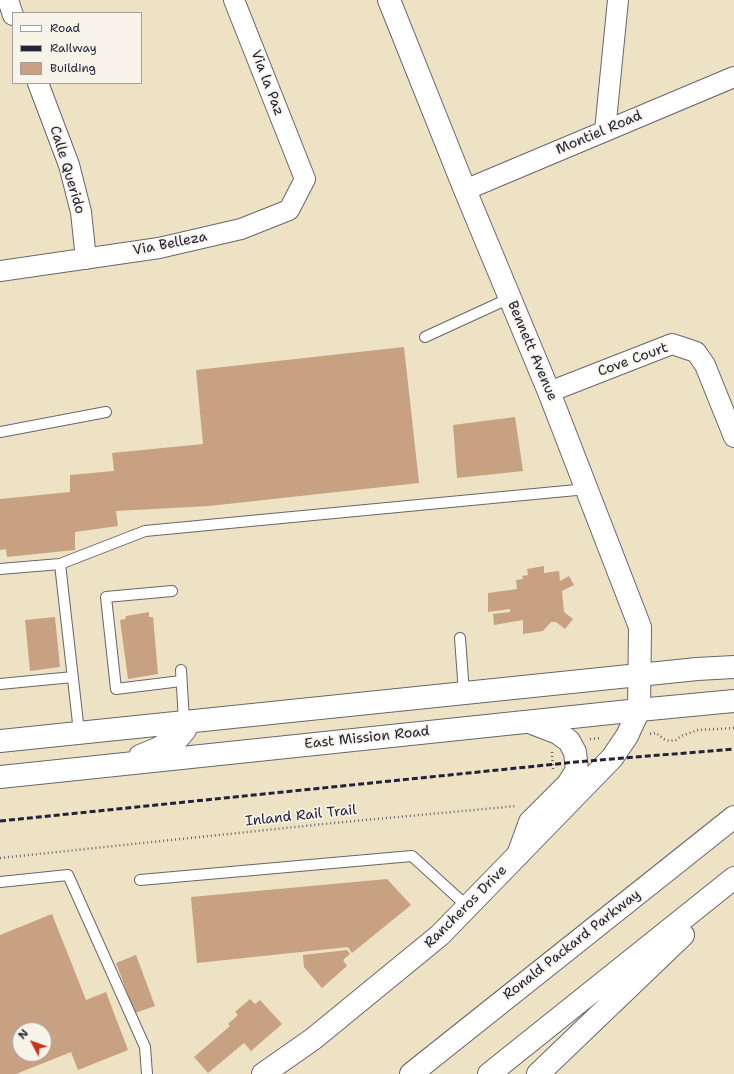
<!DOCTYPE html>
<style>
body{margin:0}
#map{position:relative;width:734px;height:1074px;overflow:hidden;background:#ede2c4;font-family:"Shantell Sans",sans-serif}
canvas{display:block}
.legend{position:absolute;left:12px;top:12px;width:130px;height:72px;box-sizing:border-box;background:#f7f3e8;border:1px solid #a29fa3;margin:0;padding:5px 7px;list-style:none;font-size:12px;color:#22223b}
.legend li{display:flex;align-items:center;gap:8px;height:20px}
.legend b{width:20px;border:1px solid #a29fa3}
.north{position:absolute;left:12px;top:1022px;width:40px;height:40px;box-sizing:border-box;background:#f7f3e8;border:1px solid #a29fa3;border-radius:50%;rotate:311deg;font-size:11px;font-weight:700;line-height:16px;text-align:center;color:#22223b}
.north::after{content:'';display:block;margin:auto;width:14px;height:18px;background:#c8321e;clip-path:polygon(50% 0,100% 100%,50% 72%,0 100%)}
</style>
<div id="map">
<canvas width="734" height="1074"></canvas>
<ul class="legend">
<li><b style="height:5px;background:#fff"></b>Road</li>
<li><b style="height:5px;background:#22223b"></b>Railway</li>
<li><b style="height:11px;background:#c7a181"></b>Building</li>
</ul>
<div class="north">N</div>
</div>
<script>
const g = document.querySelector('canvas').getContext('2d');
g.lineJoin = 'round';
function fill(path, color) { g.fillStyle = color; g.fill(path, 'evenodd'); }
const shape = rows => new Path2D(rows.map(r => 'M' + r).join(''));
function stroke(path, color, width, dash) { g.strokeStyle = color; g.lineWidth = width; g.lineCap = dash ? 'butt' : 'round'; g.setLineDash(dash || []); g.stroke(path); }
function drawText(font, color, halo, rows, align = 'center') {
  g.font = font + ' "Shantell Sans",sans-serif'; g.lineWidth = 3.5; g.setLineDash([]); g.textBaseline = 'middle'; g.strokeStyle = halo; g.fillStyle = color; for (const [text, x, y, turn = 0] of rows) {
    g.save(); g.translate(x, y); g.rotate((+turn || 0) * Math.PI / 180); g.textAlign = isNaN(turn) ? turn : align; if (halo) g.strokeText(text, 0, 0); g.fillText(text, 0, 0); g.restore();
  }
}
fill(shape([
 [404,347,419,483,209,506,116,511,118,526,75,532,75,550,7,557,6,549,0,550,0,499,70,492,70,475,114,471,112,453,203,444,196,370],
 [515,417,523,471,457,478,453,425],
 [544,566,544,573,559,571,560,581,569,576,574,585,562,591,564,612,573,619,565,629,556,622,551,622,543,631,523,634,523,620,494,625,493,614,510,612,510,609,488,612,488,593,517,589,516,580,523,579,522,576,528,575,527,569],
 [149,612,149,617,153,617,158,674,128,679,120,620,125,619,126,616],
 [55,617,60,667,30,671,25,620],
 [387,879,411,905,352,953,348,947,197,963,191,897],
 [52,914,86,1000,106,992,128,1050,78,1070,71,1052,16,1074,0,1074,0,935],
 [20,1030,44,1030,44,1054,20,1054],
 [347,950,350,954,343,960,347,966,322,988,304,967,303,955],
 [136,955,155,1006,135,1013,116,963],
 [250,999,255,1004,260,1000,282,1024,251,1051,244,1043,208,1073,194,1057,230,1026,228,1024,238,1015,235,1012]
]), '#c7a181');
const lane = shape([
 [425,337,510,298],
 [0,432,106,412],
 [60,564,145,531,587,489],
 [0,569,60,564,79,732],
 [172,591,106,597,116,689,181,681],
 [460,638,464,693],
 [181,670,184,721],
 [0,684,73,677],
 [140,880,412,856,468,907],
 [0,882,68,875,145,1047,147,1074]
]);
const street = shape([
 [8,0,13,15],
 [38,83,69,165,81,212,86,259],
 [605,131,618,0],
 [465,190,734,77],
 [0,271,159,248,241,229,289,210,305,179,234,0],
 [549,392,672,344,696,352,705,365,734,437]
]);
const secondary = shape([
 [263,1074,313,1039,440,935,612,758,627,736,639,710,640,627,549,392,465,190,389,0]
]);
const primary = shape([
 [0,741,697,669,734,667],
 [140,756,157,749,179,737,185,730,184,721],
 [0,777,639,710,734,701],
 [518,855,530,822,568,784,577,770,575,752,569,741,558,733,532,723]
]);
const highway = shape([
 [411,1074,734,817],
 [489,1074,734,878],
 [538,1074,683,935]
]);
stroke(lane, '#69656b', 12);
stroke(street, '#69656b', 22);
stroke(secondary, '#69656b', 24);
stroke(primary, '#69656b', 24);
stroke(highway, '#69656b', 24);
stroke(shape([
 [650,734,656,733,664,739,669,741,676,740,681,736,698,730,734,728],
 [590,739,601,738],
 [552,752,553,769],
 [0,858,333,823,517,806]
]), '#69656b', 2.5, [1, 3]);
stroke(lane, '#fff', 10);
stroke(street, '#fff', 20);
stroke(secondary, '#fff', 22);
stroke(primary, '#fff', 22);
stroke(highway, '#fff', 22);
stroke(shape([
 [0,821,576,762,734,749]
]), '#22223b', 3, [6, 3]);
drawText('14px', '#22223b', '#f7f3e8', [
 ["Via la Paz",267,83,69],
 ["Montiel Road",599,133,-23],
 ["Calle Querido",67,170,73],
 ["Via Belleza",170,244,-11],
 ["Bennett Avenue",532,351,67],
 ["Cove Court",633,360,-20],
 ["East Mission Road",367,738,-6],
 ["Inland Rail Trail",301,816,-6],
 ["Rancheros Drive",466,907,-45],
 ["Ronald Packard Parkway",572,945,-38]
]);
</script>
